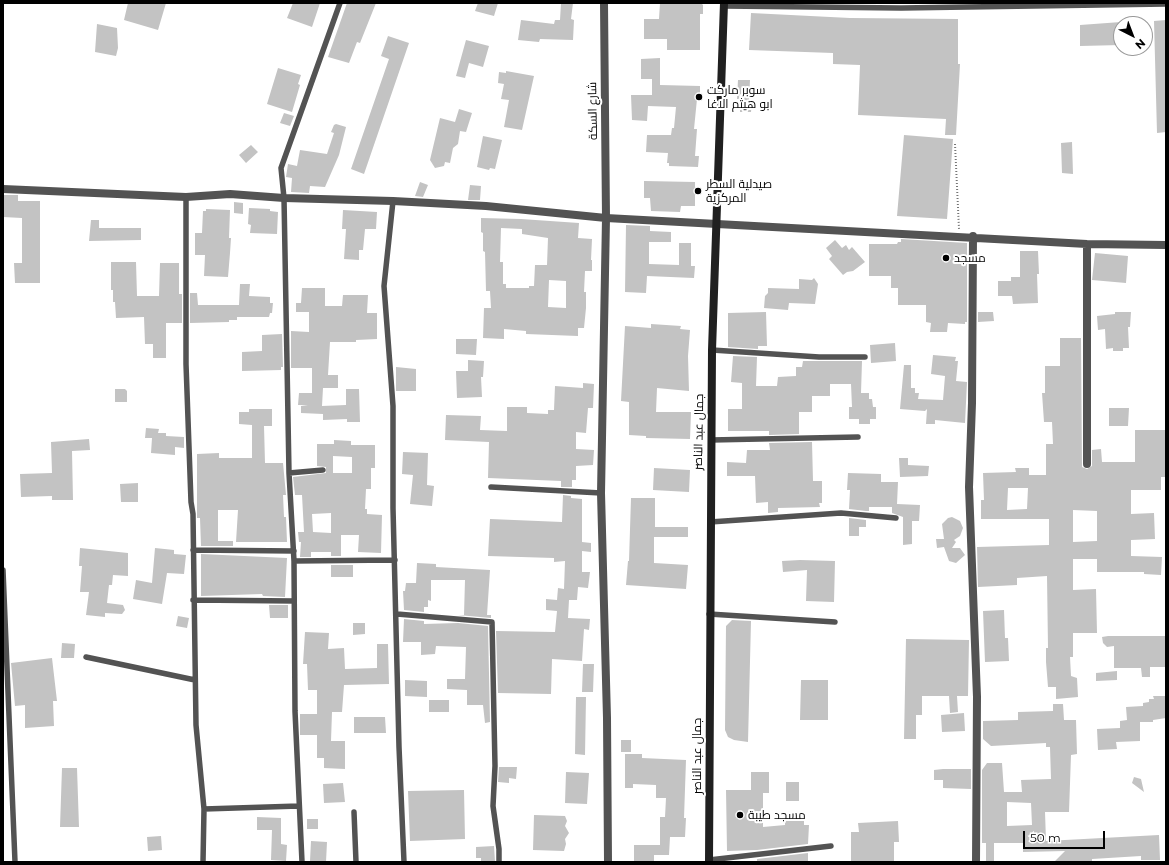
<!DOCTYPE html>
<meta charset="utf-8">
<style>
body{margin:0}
#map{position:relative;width:1169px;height:865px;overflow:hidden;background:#fff;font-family:Montserrat,sans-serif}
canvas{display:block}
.frame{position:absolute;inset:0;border:4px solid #000;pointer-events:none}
.north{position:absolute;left:1113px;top:16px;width:40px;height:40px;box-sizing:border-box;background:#fff;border:1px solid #999;border-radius:50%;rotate:138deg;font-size:11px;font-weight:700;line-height:16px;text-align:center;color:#000}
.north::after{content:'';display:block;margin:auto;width:14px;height:18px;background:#000;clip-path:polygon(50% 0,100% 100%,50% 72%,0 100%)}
.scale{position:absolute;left:1023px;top:831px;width:82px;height:18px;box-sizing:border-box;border:2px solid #000;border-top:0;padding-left:5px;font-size:12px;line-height:14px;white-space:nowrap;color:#000;-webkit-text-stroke:3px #fff;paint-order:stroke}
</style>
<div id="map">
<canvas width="1169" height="865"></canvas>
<div class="frame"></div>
<div class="north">N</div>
<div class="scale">50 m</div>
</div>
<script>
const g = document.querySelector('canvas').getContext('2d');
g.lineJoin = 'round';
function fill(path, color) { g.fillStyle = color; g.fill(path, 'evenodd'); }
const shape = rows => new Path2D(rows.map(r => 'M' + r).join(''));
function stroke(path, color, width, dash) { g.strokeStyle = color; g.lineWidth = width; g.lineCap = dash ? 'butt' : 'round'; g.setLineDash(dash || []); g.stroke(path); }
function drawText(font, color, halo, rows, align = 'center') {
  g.font = font + ' Montserrat,Cairo,sans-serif'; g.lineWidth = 4; g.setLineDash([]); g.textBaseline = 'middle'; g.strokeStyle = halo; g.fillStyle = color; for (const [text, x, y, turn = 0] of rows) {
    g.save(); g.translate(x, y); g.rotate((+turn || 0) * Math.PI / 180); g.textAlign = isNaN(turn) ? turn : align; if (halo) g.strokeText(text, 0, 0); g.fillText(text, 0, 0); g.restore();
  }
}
fill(shape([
 [128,3,166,3,158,30,124,20],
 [293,3,320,3,312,27,287,18],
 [347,3,376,3,360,43,357,42,349,63,328,57],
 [478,3,498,3,494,16,475,11],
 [561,3,573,3,571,19,574,20,573,40,540,39,539,42,518,40,521,20,554,24,555,20,560,20],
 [660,3,701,3,703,5,703,14,700,14,700,50,667,50,667,39,644,39,644,19,659,19],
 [751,13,850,18,958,19,958,64,960,64,956,135,945,135,946,119,858,115,860,65,833,64,833,53,749,50],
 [1166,20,1166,132,1157,133,1154,21],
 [1121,22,1121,45,1080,46,1080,25],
 [97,24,117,28,118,48,116,56,95,52],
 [388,36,409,43,364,174,351,169,389,59,381,56],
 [466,40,489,46,483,67,469,63,465,78,456,76],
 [660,58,660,85,700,86,700,99,697,99,694,129,697,129,695,156,699,156,698,167,669,166,669,163,667,163,668,153,646,152,647,135,671,135,672,128,674,128,676,107,648,106,647,121,632,120,631,95,652,95,652,79,641,79,641,59],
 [278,68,301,75,298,84,300,85,292,112,267,104],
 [506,71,534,76,522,130,504,127,509,100,501,99,504,84,498,83,499,72,506,73],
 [738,80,750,80,749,101,752,101,751,112,740,112,740,99,737,99],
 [459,109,472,113,466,132,460,131,458,144,453,148,450,163,445,162,444,166,435,168,430,160,440,118,455,122],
 [284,113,294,116,290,126,280,123],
 [336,124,346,127,339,155,325,187,310,186,309,193,291,192,292,178,286,177,288,164,297,166,300,150,327,154,334,133,331,132,334,125],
 [904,135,953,139,947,219,897,216],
 [483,136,502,140,495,169,490,168,489,170,477,167],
 [1072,142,1073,174,1062,173,1061,143],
 [251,145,258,152,246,163,239,155],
 [644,181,695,182,695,206,681,206,680,212,651,211,650,198,644,198],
 [420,182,428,185,423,197,415,196],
 [470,185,481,186,480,200,468,200],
 [3,195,18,195,18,201,40,201,40,283,15,283,14,263,22,263,22,218,3,217],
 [234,202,243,203,243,214,234,213],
 [249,208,270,209,270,211,278,212,277,234,250,233,251,225,248,224],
 [206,209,230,210,229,238,231,238,230,253,228,277,204,276,205,255,195,255,195,233,202,233,203,211,206,211],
 [343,210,377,212,376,229,365,229,363,250,359,250,359,260,344,259,346,229,342,229],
 [481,218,521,219,579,223,578,238,592,239,591,260,592,260,592,271,585,271,584,292,586,292,586,308,584,328,578,328,578,336,526,334,526,331,504,329,504,339,483,338,484,308,491,308,490,291,486,291,485,252,483,251,483,233,481,232],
 [501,228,522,229,522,234,548,238,547,265,535,265,534,286,529,286,529,288,506,288,506,284,503,284,503,262,500,262],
 [549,280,566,281,566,308,548,307],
 [91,220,99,220,99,228,141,228,141,240,89,241],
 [626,225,650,226,650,231,671,232,671,242,649,242,649,264,679,265,679,243,691,243,691,266,695,266,694,278,647,276,646,293,625,292],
 [901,239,967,243,967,322,965,322,965,324,948,323,947,332,930,332,931,323,926,322,926,305,898,305,898,288,891,288,891,276,869,276,869,244,897,244,898,242,901,242],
 [835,240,842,248,846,245,849,250,852,247,865,262,853,271,847,272,843,275,829,259,832,256,826,248],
 [1020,251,1038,251,1039,274,1037,274,1038,303,1013,304,1012,296,998,296,998,281,1011,281,1011,277,1020,277],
 [1095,253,1128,256,1126,283,1092,280],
 [111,262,136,262,137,296,159,296,160,263,179,263,179,294,182,294,182,323,166,323,166,358,153,358,153,344,145,344,144,317,116,318,115,302,113,302,113,290,111,290],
 [814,278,818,284,815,304,789,303,788,310,764,308,765,296,768,293,768,288,799,289,799,279,812,280],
 [240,284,250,284,249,296,270,297,270,303,273,303,272,313,270,313,269,317,237,317,237,320,229,320,229,322,190,323,190,293,197,293,198,305,239,305],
 [302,288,325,288,325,306,342,306,343,295,368,295,367,313,377,313,377,339,356,340,356,342,330,342,328,375,338,375,338,388,323,388,322,406,346,405,346,389,359,389,360,422,347,422,347,419,323,420,323,414,301,413,301,406,308,405,298,405,299,393,312,393,312,368,291,368,291,331,309,332,309,312,296,312,296,303,301,303],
 [766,312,767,346,758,346,758,349,728,347,728,313],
 [978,312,993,312,994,321,978,322],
 [1115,312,1131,312,1130,327,1128,327,1129,348,1123,348,1123,351,1113,351,1113,348,1106,349,1105,329,1098,330,1097,316,1115,314],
 [651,324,681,326,680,329,690,330,688,356,689,391,657,388,656,412,691,412,690,439,646,438,646,436,629,435,629,402,621,401,625,326,651,328],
 [282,334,283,367,281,367,281,370,242,371,242,352,262,351,262,335],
 [1060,338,1081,338,1082,467,1087,469,1092,466,1092,450,1101,449,1102,462,1135,462,1135,430,1166,430,1166,477,1161,477,1161,490,1131,490,1131,514,1154,513,1155,539,1131,540,1131,556,1162,557,1161,575,1144,574,1144,572,1097,572,1097,559,1073,559,1073,590,1096,589,1097,633,1073,633,1073,657,1070,657,1071,676,1077,678,1078,697,1056,699,1056,687,1048,687,1046,662,1046,648,1048,648,1047,576,1017,578,1017,585,978,587,977,547,1049,545,1049,519,981,519,981,500,984,500,983,473,1016,472,1015,468,1029,468,1029,475,1046,475,1046,444,1053,444,1052,422,1044,422,1042,393,1045,393,1045,366,1060,366],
 [1008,488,1028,488,1027,509,1007,510],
 [1073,510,1097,511,1097,541,1073,542],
 [456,339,477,339,476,355,456,354],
 [895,343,896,361,871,363,870,345],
 [933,355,956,357,955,361,958,361,956,381,967,382,965,423,935,420,935,424,926,424,927,409,925,411,900,409,904,365,911,365,911,388,915,388,915,393,919,393,918,399,943,400,945,376,931,374],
 [733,356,757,357,756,386,777,386,778,377,796,376,796,367,802,367,803,361,862,361,861,393,869,393,869,399,872,399,873,407,876,407,876,419,870,419,870,424,859,424,859,419,849,419,849,407,852,407,851,384,830,384,830,396,812,396,812,412,799,412,799,434,769,435,769,431,728,431,728,409,742,409,742,383,731,382],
 [468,360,484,361,483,377,481,377,482,397,457,398,456,371,468,371],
 [396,367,416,369,416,391,396,391],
 [583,383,594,384,593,408,588,408,586,433,576,432,576,449,594,450,593,465,576,466,576,480,572,480,572,487,561,487,561,481,488,478,489,442,445,440,446,415,481,416,480,430,507,431,507,407,527,407,527,413,548,414,548,410,554,410,555,386,583,388],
 [115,389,125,389,127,391,127,402,115,402],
 [1109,408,1129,408,1128,426,1109,426],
 [249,409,272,409,272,426,264,426,265,463,283,463,286,495,283,495,284,517,286,517,287,542,236,542,238,510,218,510,218,541,233,541,233,546,201,546,200,518,197,518,197,454,219,453,219,458,252,458,252,425,239,424,239,412,249,412],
 [146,428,159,429,158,433,166,433,166,436,184,437,184,448,175,447,175,455,151,453,152,438,145,438],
 [89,439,90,450,72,451,73,500,52,500,52,496,21,497,20,474,52,473,51,442],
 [334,440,351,441,351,445,375,445,375,468,371,468,371,489,366,489,365,509,367,509,367,514,382,515,381,553,358,552,359,535,341,535,341,556,331,556,331,552,311,552,311,557,300,557,301,542,299,542,298,532,304,532,302,495,295,495,293,477,326,473,326,467,317,466,317,444,334,444],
 [333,456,352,457,352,473,333,473],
 [331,513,331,533,313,532,312,514],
 [812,442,813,481,822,481,822,503,819,503,820,507,778,508,778,512,768,513,768,502,756,503,755,476,727,476,727,462,746,463,747,450,770,450,769,443],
 [403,452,428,453,427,485,434,486,432,506,410,504,413,475,402,474],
 [899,458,908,458,908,465,929,466,928,476,900,477],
 [654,468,690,470,689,492,653,490],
 [848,473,881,474,881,482,898,482,897,504,920,505,919,521,912,521,912,544,903,545,903,517,892,513,892,507,869,507,869,511,866,511,849,509,850,490,847,490],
 [138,483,138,502,121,502,120,484],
 [563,495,571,496,571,498,582,499,582,542,591,543,591,552,582,551,582,572,590,572,588,588,578,587,577,600,569,600,568,618,590,619,589,630,584,629,582,661,552,659,551,694,498,693,496,631,555,632,557,611,546,610,546,599,557,600,558,588,564,589,565,561,554,562,554,558,488,556,490,519,562,522],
 [631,498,655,498,655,527,688,527,688,537,654,537,654,563,688,565,686,589,626,585,628,561,629,561],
 [952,517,960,521,963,528,960,536,954,540,956,542,952,548,960,548,965,555,956,563,949,561,944,547,937,548,936,539,944,539,942,524,948,518],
 [849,518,866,520,866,527,859,527,859,536,849,536],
 [80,548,128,553,128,576,113,575,112,585,109,585,107,603,123,605,125,610,122,614,105,613,105,617,86,615,89,592,80,592,82,566,79,566],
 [155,548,174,550,174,554,186,555,184,574,167,573,162,604,133,599,136,580,152,583],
 [201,554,287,558,285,597,263,596,262,594,201,596],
 [800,560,835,561,834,602,806,601,807,570,783,572,782,561],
 [417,563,436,564,436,567,490,570,487,615,491,615,491,618,458,615,464,615,465,580,431,580,431,601,428,600,428,607,424,607,424,612,404,610,403,591,405,591,406,583,416,583],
 [331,565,353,565,353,577,331,577],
 [269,605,288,605,288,618,270,618],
 [1004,610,1005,638,1008,638,1009,661,985,662,983,611],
 [178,616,189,618,187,628,176,626],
 [404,619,424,621,424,624,458,623,488,626,490,722,485,723,483,705,467,705,467,690,447,689,447,679,465,679,466,647,436,646,435,654,421,655,421,642,403,642],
 [732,620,751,621,748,742,734,740,728,737,725,730,726,626],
 [353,623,365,623,365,634,353,635],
 [305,632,329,633,328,649,344,648,345,669,377,668,377,644,388,644,389,684,344,685,342,712,332,712,331,741,345,741,345,769,324,768,324,758,317,758,317,735,300,735,300,714,317,714,317,690,308,690,307,664,303,664],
 [1108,636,1166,636,1166,667,1150,667,1150,677,1142,677,1141,668,1114,668,1114,646,1107,647,1103,643,1102,637],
 [906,639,969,640,968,696,957,696,958,712,950,713,949,696,922,696,922,715,916,715,916,739,904,739],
 [62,643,75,644,74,658,61,658],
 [52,658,57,701,53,701,54,726,25,728,25,705,15,706,11,663],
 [583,664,594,664,593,692,582,692],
 [1117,671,1117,680,1096,681,1096,673],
 [405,680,427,681,427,697,405,696],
 [801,680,828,680,828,720,800,720],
 [1153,696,1166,696,1166,718,1153,720,1153,722,1140,722,1140,741,1116,742,1117,749,1098,750,1097,729,1120,728,1120,721,1127,720,1126,707,1143,706,1143,703,1149,702,1149,699,1154,699],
 [576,697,586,697,585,755,575,754],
 [429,700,449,700,449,712,429,712],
 [1053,704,1063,704,1064,720,1076,720,1077,754,1071,755,1069,812,1045,812,1046,841,1159,835,1160,860,1141,860,1141,856,1092,859,1092,862,1054,862,1065,851,1023,852,1023,843,994,843,994,861,986,861,986,843,982,843,982,770,987,763,1002,763,1004,792,1022,792,1021,780,1051,779,1050,747,1046,747,1046,743,991,746,983,739,983,721,1018,720,1018,712,1053,711],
 [1007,802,1031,803,1032,825,1007,826],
 [964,713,965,731,942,732,941,715],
 [354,717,385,717,386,733,354,733],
 [621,740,631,740,631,752,621,752],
 [625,754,642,754,642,758,686,760,684,818,686,818,685,837,670,837,669,855,654,855,654,862,634,862,634,845,660,845,660,817,665,817,666,798,656,798,656,785,633,784,633,788,625,788],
 [499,767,517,767,516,779,509,778,509,783,498,782],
 [62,768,77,768,79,827,60,827],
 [943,769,971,769,971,789,943,788,943,780,934,780,934,770],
 [566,772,589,773,587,804,565,803],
 [751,772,769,772,769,793,763,793,763,827,785,825,785,820,804,820,804,825,809,825,808,844,757,850,727,851,726,790,751,790],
 [1134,777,1141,779,1144,792,1132,783],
 [786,782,799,782,799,801,786,801],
 [343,783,345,802,324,803,323,784],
 [464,790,465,839,410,841,408,791],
 [534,815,565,816,567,821,565,826,569,833,565,839,566,844,564,851,533,850],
 [257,817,281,818,281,844,287,845,286,861,271,860,272,830,257,830],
 [307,819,318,819,318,829,307,829],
 [898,821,899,842,894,842,894,862,851,862,851,832,859,832,858,823],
 [161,836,162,850,148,851,147,837],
 [311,841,327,842,326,862,310,861],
 [494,846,495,862,481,862,481,858,476,858,476,847],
 [808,853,808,862,757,862,757,859]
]), '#c3c3c3');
stroke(shape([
 [955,144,959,229]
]), '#757575', 2, [1, 2]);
stroke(shape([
 [724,6,901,8,1166,4],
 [186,197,186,364,191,502,193,514,196,725,204,809,203,862],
 [393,201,384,286,393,406,393,508,399,747,404,862],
 [712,350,819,357,865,357],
 [711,440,858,437],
 [289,473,323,470],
 [491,487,601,493],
 [710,522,841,513,896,518],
 [193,550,294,551],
 [294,561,395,560],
 [3,570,15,862],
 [193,600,294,601],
 [397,614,492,622,495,766,493,806,499,849,499,862],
 [709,614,835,622],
 [86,657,195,680],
 [204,809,299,806],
 [354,812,356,862],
 [709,860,831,846],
 [302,862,295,711,294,561,289,473,284,198,281,168,340,3]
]), '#535353', 5.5);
stroke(shape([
 [604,3,606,218,601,493,607,718,608,862],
 [3,189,186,197,230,194,284,198,393,201,486,206,606,218,1087,244,1166,245],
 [973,236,972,403,969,487,977,697,976,862],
 [1087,244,1087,464]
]), '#535353', 8);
stroke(shape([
 [709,862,712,350,724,3]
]), '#202020', 8);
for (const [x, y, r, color] of [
 [699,97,4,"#000"],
 [698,191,4,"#000"],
 [946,258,4,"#000"],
 [740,815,4,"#000"]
]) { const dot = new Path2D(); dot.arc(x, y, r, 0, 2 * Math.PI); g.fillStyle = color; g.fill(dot); stroke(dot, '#fff', 1.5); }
drawText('12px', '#000', '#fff', [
 ["سوبر ماركت",707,90],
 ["ابو هيثم الاغا",707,104],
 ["صيدلية السطر",706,184],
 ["المركزية",706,198],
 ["مسجد",954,258],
 ["مسجد طيبة",748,815]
], 'left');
drawText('12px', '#000', '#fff', [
 ["شارع السكة",593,111,-91],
 ["جمال عبد الناصر",699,432,-89],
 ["جمال عبد الناصر",697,756,-90]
]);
</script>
